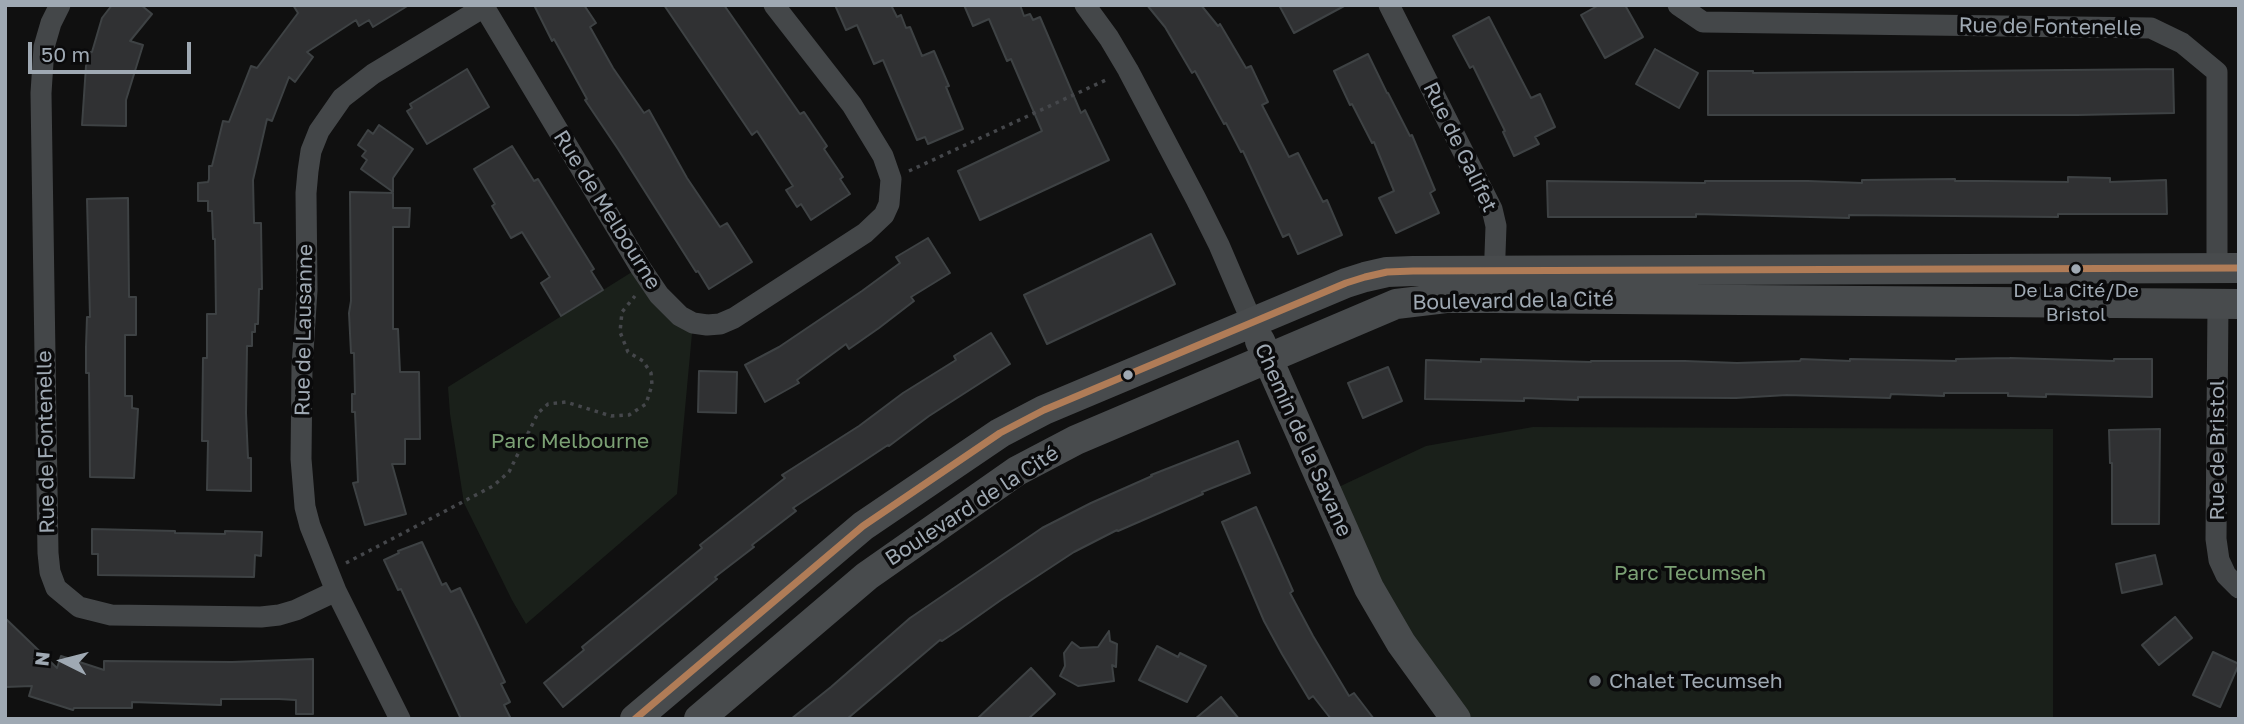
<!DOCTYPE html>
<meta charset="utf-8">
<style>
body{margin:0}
#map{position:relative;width:2244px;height:724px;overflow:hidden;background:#101010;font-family:"Golos Text",sans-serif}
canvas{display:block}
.frame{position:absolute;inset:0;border:7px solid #9fa9b3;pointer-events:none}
.north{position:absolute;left:28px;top:626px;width:70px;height:70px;-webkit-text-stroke:5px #0a0a0b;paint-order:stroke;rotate:276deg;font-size:19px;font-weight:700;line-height:28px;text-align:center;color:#9fa9b3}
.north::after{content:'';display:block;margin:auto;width:24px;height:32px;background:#9fa9b3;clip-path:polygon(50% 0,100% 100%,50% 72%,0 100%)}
.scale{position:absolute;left:28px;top:42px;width:163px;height:32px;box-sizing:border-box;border:4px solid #9fa9b3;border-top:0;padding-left:9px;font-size:21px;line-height:24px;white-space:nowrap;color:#9fa9b3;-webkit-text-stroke:5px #0a0a0b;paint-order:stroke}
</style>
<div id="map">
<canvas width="2244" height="724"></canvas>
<div class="frame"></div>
<div class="north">N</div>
<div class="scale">50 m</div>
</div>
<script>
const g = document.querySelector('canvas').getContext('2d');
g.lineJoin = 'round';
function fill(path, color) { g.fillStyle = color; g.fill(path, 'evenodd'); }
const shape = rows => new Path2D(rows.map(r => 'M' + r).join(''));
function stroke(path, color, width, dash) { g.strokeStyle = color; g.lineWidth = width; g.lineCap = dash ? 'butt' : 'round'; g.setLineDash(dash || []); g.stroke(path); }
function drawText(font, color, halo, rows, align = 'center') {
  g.font = font + ' "Golos Text",sans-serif'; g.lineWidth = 7; g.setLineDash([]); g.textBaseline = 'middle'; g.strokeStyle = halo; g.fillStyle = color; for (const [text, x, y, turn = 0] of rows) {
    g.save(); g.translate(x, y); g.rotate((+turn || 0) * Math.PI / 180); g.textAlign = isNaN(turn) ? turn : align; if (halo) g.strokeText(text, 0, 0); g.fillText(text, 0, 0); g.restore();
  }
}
fill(shape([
 [640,267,693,323,677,494,526,624,512,600,464,503,450,414,448,387],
 [1533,427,2053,429,2053,719,1456,719,1328,492,1426,446]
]), '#1a201a');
const building = shape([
 [112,5,141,5,152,14,130,41,143,45,126,100,126,126,82,125,86,66,90,52,92,52,102,18,112,5],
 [293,5,409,5,373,27,369,20,359,26,356,20,307,52,313,57,295,82,289,77,272,121,267,119,253,180,254,223,261,223,262,289,259,289,258,324,255,324,255,332,252,332,252,346,247,346,246,413,248,458,251,458,251,491,207,490,208,441,202,441,203,358,207,358,207,314,216,314,215,239,213,239,212,211,208,211,208,201,198,201,198,183,208,182,209,179,209,166,212,166,223,121,229,122,251,66,257,68,298,13,293,5],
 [534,5,584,5,596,23,590,27,613,68,644,113,649,110,687,178,720,227,727,223,752,262,709,289,698,271,696,272,618,149,585,100,587,99,554,39,552,41,534,5],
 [664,5,724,5,800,114,804,112,827,146,824,149,843,177,840,179,850,194,811,220,801,204,797,207,786,190,793,186,757,131,752,135,664,5],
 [835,5,891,5,897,17,901,15,906,28,910,27,922,56,934,51,949,86,946,87,963,129,928,144,925,137,917,140,883,60,874,64,857,25,846,30,835,5],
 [964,5,1020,5,1024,16,1030,14,1033,20,1040,17,1081,113,1085,110,1109,160,980,220,958,171,1042,131,1011,59,1007,61,989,19,973,26,964,5],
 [1147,5,1201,5,1218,26,1220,24,1246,68,1251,66,1268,102,1262,105,1289,157,1298,153,1323,202,1327,200,1342,235,1298,254,1289,234,1283,237,1243,151,1241,152,1226,123,1224,124,1195,71,1192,73,1165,27,1147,5],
 [1279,5,1346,5,1294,33,1279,5],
 [1599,5,1625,5,1643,37,1605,58,1581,15,1599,5],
 [1489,17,1531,98,1540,94,1555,127,1535,137,1539,144,1514,156,1503,132,1505,131,1473,66,1470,68,1453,36,1489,17],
 [1655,49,1698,73,1679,108,1636,84,1655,49],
 [1368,54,1387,93,1388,93,1410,136,1412,135,1435,190,1430,193,1439,213,1396,233,1379,198,1394,191,1374,142,1372,143,1352,104,1350,105,1334,71,1368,54],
 [467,69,489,107,427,144,407,111,412,108,410,104,467,69],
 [2173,69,2174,113,2077,115,1708,115,1708,71,1753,71,1753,73,2173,69],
 [379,125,413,149,393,178,393,192,361,169,367,160,362,156,366,151,358,145,368,130,373,134,379,125],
 [512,146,534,181,538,179,594,269,591,271,603,290,561,316,541,283,550,277,522,232,511,238,492,206,495,204,474,169,512,146],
 [2068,177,2110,178,2110,182,2166,180,2167,214,2058,214,2058,217,1849,215,1849,218,1696,214,1696,217,1548,217,1547,181,1705,183,1705,181,1808,181,1862,183,1862,180,1955,179,1955,181,1986,181,2068,182,2068,177],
 [350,192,393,193,393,208,410,208,409,227,393,227,393,329,398,329,400,372,419,372,420,439,405,439,405,464,392,464,406,514,365,525,353,483,358,482,355,412,352,412,352,394,355,394,354,353,351,353,349,313,351,301,350,192],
 [128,198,129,297,136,297,136,335,125,335,125,396,132,396,132,408,138,409,134,478,90,477,89,373,86,373,86,347,87,317,90,317,87,199,128,198],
 [1151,234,1175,284,1047,344,1024,295,1151,234],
 [928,238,950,273,911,297,914,301,879,328,849,349,846,344,797,380,799,383,765,402,745,365,779,347,862,291,900,263,896,257,928,238],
 [991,333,1010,364,929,416,889,446,888,445,793,508,796,511,752,545,754,547,715,577,717,579,563,707,544,683,584,650,582,647,702,548,700,545,785,478,782,475,859,426,903,393,956,360,954,356,991,333],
 [2010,358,2114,361,2114,359,2152,359,2152,397,2046,394,2046,397,2008,396,2008,393,1944,393,1944,396,1891,394,1890,398,1787,395,1736,398,1578,397,1578,400,1524,398,1524,401,1425,399,1426,360,1481,362,1481,359,1591,362,1591,361,1685,361,1737,363,1800,361,1801,359,1850,361,1850,359,1956,361,1956,359,2010,358],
 [1388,367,1402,401,1363,418,1348,383,1388,367],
 [699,371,737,372,736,413,698,412,699,371],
 [2160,429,2159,524,2112,524,2112,463,2110,463,2109,430,2160,429],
 [1238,441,1250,473,1202,492,1203,494,1118,531,1117,530,1074,552,1001,600,960,629,942,641,940,640,847,719,791,719,831,687,910,618,1042,528,1091,503,1152,476,1151,475,1238,441],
 [1256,507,1293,591,1290,593,1313,636,1349,696,1354,693,1374,719,1331,719,1313,696,1309,699,1282,654,1264,621,1222,522,1256,507],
 [92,529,175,531,175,533,225,534,225,531,262,532,261,556,255,555,254,577,98,575,98,554,92,554,92,529],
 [422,542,442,585,446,583,451,592,460,588,477,623,505,682,501,684,510,702,504,705,511,719,461,719,401,589,398,590,384,560,399,553,398,551,422,542],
 [2155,555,2162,584,2122,593,2116,564,2155,555],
 [2175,617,2192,638,2159,665,2142,645,2175,617],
 [5,618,57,668,61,656,104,670,104,661,232,662,313,659,313,714,296,714,296,700,279,699,221,699,221,705,132,702,132,708,74,708,73,710,29,696,32,686,5,687,5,618],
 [1109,631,1110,641,1117,644,1116,667,1112,665,1114,681,1078,686,1060,676,1065,666,1064,653,1072,642,1080,648,1098,647,1109,631],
 [1157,646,1178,657,1180,653,1206,666,1187,702,1139,680,1157,646],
 [2213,652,2239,664,2220,707,2193,695,2213,652],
 [1031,668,1055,694,1038,710,1028,719,977,719,1031,668],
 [1221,697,1239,719,1195,719,1214,703,1221,697]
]);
fill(building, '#303133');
stroke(building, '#3e4244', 2);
stroke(shape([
 [909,171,1108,79],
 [346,563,493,486,509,472,538,413,548,404,566,402,611,416,629,415,646,404,652,385,651,373,643,361,628,352,620,332,622,312,635,296]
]), '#45474b', 3.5, [3.5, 5]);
stroke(shape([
 [60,5,51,23,44,47,41,93,48,553,50,572,56,588,79,607,111,615,261,617,279,615,296,610,336,591],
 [483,5,640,267,659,295,680,316,693,323,707,325,720,324,734,318,865,233,884,215,889,204,891,179,883,156,852,105,774,5],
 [1085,5,1109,38,1128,70,1196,199,1219,245,1252,322],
 [1389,5,1492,209,1496,226,1494,282],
 [1678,5,1703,22,2151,28,2182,43,2217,72,2217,268],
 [2218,304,2216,539,2219,560,2226,575,2239,588],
 [400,719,336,591,310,526,305,507,301,459,302,367,307,290,306,193,308,171,311,151,319,131,342,98,373,74,484,7]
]), '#444749', 21);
stroke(shape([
 [1260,341,1369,588,1401,643,1456,719],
 [635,719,863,526,1000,433,1044,410,1346,283,1365,277,1387,272,1413,271,2239,268],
 [699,719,867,576,1017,471,1076,440,1396,304,1446,298,1493,298,2239,304]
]), '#484b4d', 30);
stroke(shape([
 [635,719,863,526,1000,433,1044,410,1346,283,1365,277,1387,272,1413,271,2239,268]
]), '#b07c57', 7);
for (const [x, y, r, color] of [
 [2076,269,6,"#9fa9b3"],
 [1128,375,6,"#9fa9b3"],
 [1595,681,7,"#6d737a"]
]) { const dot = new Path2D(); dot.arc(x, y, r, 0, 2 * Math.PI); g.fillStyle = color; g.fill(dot); stroke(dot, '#0a0a0b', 2.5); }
drawText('19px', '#9fa9b3', '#0a0a0b', [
 ["De La Cité/De",2076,291],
 ["Bristol",2076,315]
]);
drawText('21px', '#9fa9b3', '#0a0a0b', [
 ["Rue de Fontenelle",2050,27,1],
 ["Rue de Galifet",1460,147,64],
 ["Rue de Melbourne",607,210,58],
 ["Boulevard de la Cité",1513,301,-1],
 ["Rue de Lausanne",304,330,-89],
 ["Chemin de la Savane",1303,440,66],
 ["Rue de Fontenelle",46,442,-91],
 ["Rue de Bristol",2217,450,-90],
 ["Boulevard de la Cité",972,506,-33]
]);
drawText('21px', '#7ba074', '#0a0a0b', [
 ["Parc Melbourne",570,441],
 ["Parc Tecumseh",1690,573]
]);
drawText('21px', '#9fa9b3', '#0a0a0b', [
 ["Chalet Tecumseh",1609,681]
], 'left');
</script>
